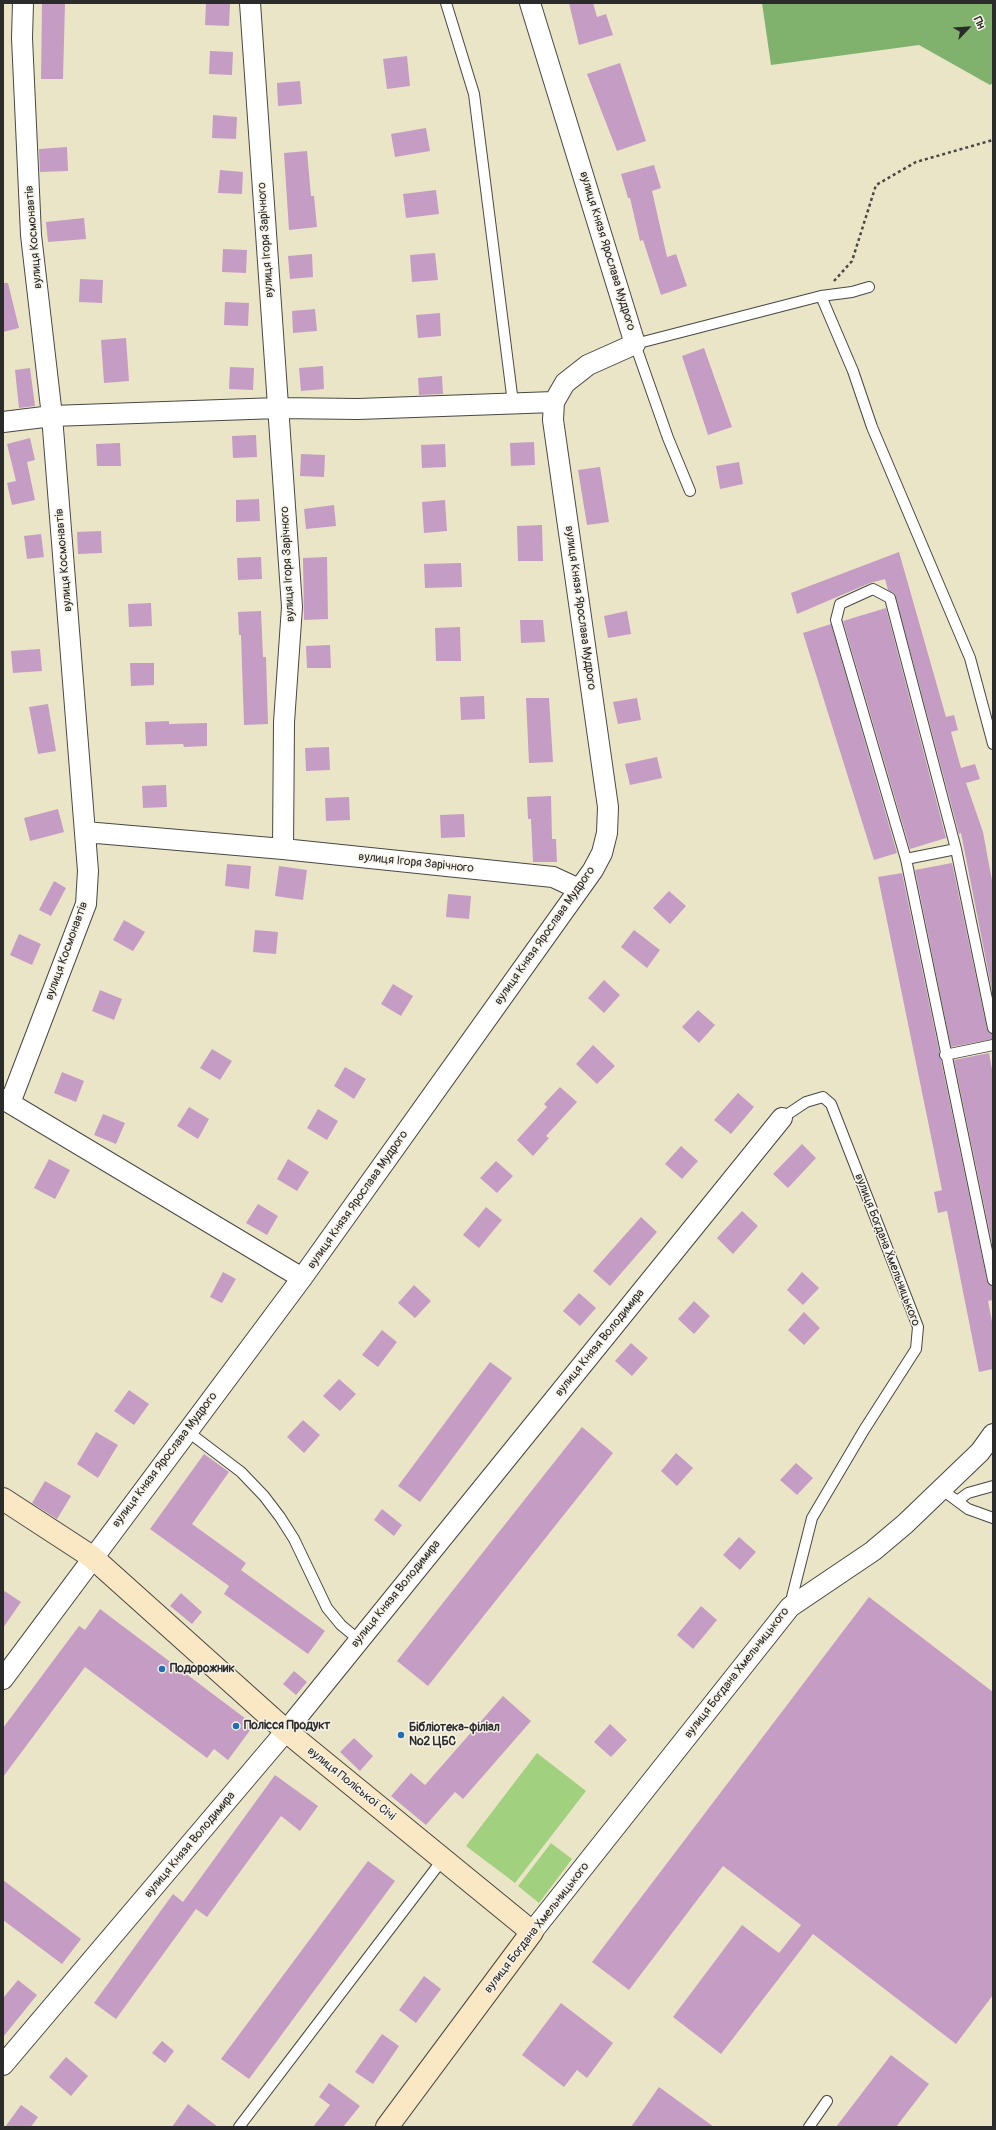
<!DOCTYPE html>
<meta charset="utf-8">
<style>
body{margin:0}
#map{position:relative;width:996px;height:2130px;overflow:hidden;background:#ebe5c8;font-family:Pangolin,sans-serif}
canvas{display:block}
.frame{position:absolute;inset:0;border:4px solid #2b2b2b;pointer-events:none}
.north{position:absolute;left:948px;top:8px;width:40px;height:40px;-webkit-text-stroke:3px #f7f3e8;paint-order:stroke;rotate:65deg;font-size:11px;font-weight:700;line-height:16px;text-align:center;color:#2b2b2b}
.north::after{content:'';display:block;margin:auto;width:14px;height:18px;background:#2b2b2b;clip-path:polygon(50% 0,100% 100%,50% 72%,0 100%)}
</style>
<div id="map">
<canvas width="996" height="2130"></canvas>
<div class="frame"></div>
<div class="north">Пн</div>
</div>
<script>
const g = document.querySelector('canvas').getContext('2d');
g.lineJoin = 'round';
function fill(path, color) { g.fillStyle = color; g.fill(path, 'evenodd'); }
const shape = rows => new Path2D(rows.map(r => 'M' + r).join(''));
function stroke(path, color, width, dash) { g.strokeStyle = color; g.lineWidth = width; g.lineCap = dash ? 'butt' : 'round'; g.setLineDash(dash || []); g.stroke(path); }
function drawText(font, color, halo, rows, align = 'center') {
  g.font = font + ' Pangolin,sans-serif'; g.lineWidth = 3; g.setLineDash([]); g.textBaseline = 'middle'; g.strokeStyle = halo; g.fillStyle = color; for (const [text, x, y, turn = 0] of rows) {
    g.save(); g.translate(x, y); g.rotate((+turn || 0) * Math.PI / 180); g.textAlign = isNaN(turn) ? turn : align; if (halo) g.strokeText(text, 0, 0); g.fillText(text, 0, 0); g.restore();
  }
}
fill(shape([
 [537,1753,586,1791,515,1883,466,1846],
 [551,1843,572,1859,539,1903,518,1886]
]), '#a1d07e');
fill(shape([
 [762,3,993,3,993,83,990,85,919,45,771,65]
]), '#80b26d');
fill(shape([
 [42,3,65,3,63,79,41,79],
 [206,3,230,4,229,26,205,25],
 [569,3,593,3,597,17,606,14,613,35,579,45],
 [210,51,233,52,232,75,209,74],
 [407,56,410,86,387,89,383,59],
 [620,63,646,141,617,151,587,74],
 [300,81,302,104,278,106,277,83],
 [213,115,237,117,236,139,212,138],
 [426,128,430,151,395,157,391,134],
 [67,147,68,171,40,172,39,149],
 [307,151,311,196,314,196,317,227,289,230,284,153],
 [654,165,661,188,652,191,667,257,676,254,687,286,661,295,643,240,640,241,630,198,628,198,621,174],
 [220,170,243,172,242,194,218,193],
 [436,190,439,214,406,218,403,194],
 [84,218,86,239,48,242,46,222],
 [223,249,247,250,246,273,222,272],
 [435,253,438,280,412,282,410,255],
 [312,254,313,277,290,279,288,256],
 [80,279,103,280,102,303,79,302],
 [3,283,8,283,19,328,3,332],
 [225,302,249,303,248,326,224,325],
 [315,309,317,331,293,333,292,311],
 [440,313,441,336,418,338,416,315],
 [126,338,129,381,104,383,101,340],
 [704,348,732,427,708,435,682,356],
 [323,366,324,389,301,391,299,368],
 [230,367,254,368,253,390,229,389],
 [30,368,35,406,19,408,15,370],
 [442,376,443,394,419,395,418,378],
 [256,435,257,457,233,458,232,436],
 [30,438,35,460,27,462,35,500,12,505,7,483,16,481,7,444],
 [534,442,535,465,511,466,510,443],
 [120,443,121,466,97,466,96,444],
 [445,444,446,467,422,468,421,445],
 [301,454,325,455,324,477,300,476],
 [739,462,743,484,720,489,716,466],
 [600,467,609,522,587,525,578,470],
 [259,499,260,521,236,522,236,500],
 [445,500,447,531,424,533,422,502],
 [334,505,336,526,306,529,304,509],
 [542,525,543,561,518,561,517,526],
 [101,531,102,553,78,554,77,532],
 [41,534,44,557,27,559,24,536],
 [899,552,946,717,954,715,958,730,951,732,961,768,975,764,980,779,966,783,983,832,993,886,993,996,961,833,959,834,895,594,888,590,885,579,870,583,797,614,791,593],
 [261,557,262,579,238,580,237,558],
 [327,557,328,619,304,620,303,558],
 [461,563,462,587,425,588,424,564],
 [151,603,152,626,129,627,128,604],
 [886,608,946,838,910,849,843,621],
 [261,611,263,657,266,657,268,724,244,725,241,635,239,635,238,612],
 [627,611,631,634,608,638,604,616],
 [520,620,543,620,545,642,521,643],
 [831,624,897,853,874,860,803,633],
 [460,627,461,661,436,661,435,628],
 [330,645,331,668,307,668,306,646],
 [40,649,42,671,13,673,11,651],
 [130,663,154,663,154,685,131,686],
 [484,696,485,719,461,720,460,697],
 [526,698,549,698,553,762,529,763],
 [637,698,641,720,618,724,613,702],
 [48,704,56,751,38,754,29,707],
 [169,721,169,724,207,723,207,746,184,747,183,744,146,745,145,722],
 [329,747,330,770,306,771,305,748],
 [657,757,662,778,630,785,625,764],
 [166,785,167,807,143,808,142,786],
 [551,796,552,839,556,839,557,862,533,862,531,819,528,819,527,797],
 [349,797,350,820,326,821,325,798],
 [58,809,64,832,30,841,24,818],
 [464,814,465,837,441,838,440,815],
 [952,863,987,1029,993,1034,993,1039,951,1047,915,870],
 [227,864,251,866,249,889,225,886],
 [279,866,307,870,303,900,275,896],
 [902,873,987,1281,993,1286,993,1300,988,1301,993,1327,993,1369,979,1372,947,1211,938,1213,934,1192,942,1190,878,877],
 [54,881,66,888,51,916,39,910],
 [669,891,686,906,670,924,653,908],
 [448,894,471,896,469,919,446,917],
 [124,920,145,932,133,951,113,940],
 [255,930,278,932,276,954,253,952],
 [634,930,660,950,647,968,621,947],
 [19,934,41,944,32,965,10,955],
 [604,980,620,995,604,1013,588,998],
 [393,984,413,996,401,1016,381,1004],
 [100,990,122,999,114,1020,92,1011],
 [698,1010,715,1025,699,1043,682,1027],
 [593,1045,615,1066,597,1084,576,1064],
 [212,1049,232,1061,220,1080,200,1068],
 [989,1053,993,1075,993,1248,954,1060],
 [345,1067,366,1079,354,1099,334,1086],
 [62,1072,84,1081,76,1102,54,1093],
 [560,1087,577,1102,546,1136,549,1138,533,1156,517,1140,547,1107,544,1104],
 [738,1093,754,1107,731,1134,714,1120],
 [189,1107,209,1119,198,1139,177,1126],
 [318,1109,338,1121,327,1140,307,1128],
 [103,1114,125,1123,116,1144,94,1135],
 [802,1144,816,1158,788,1188,773,1174],
 [681,1146,698,1161,682,1179,665,1164],
 [49,1159,70,1170,55,1199,34,1188],
 [288,1159,309,1172,297,1191,277,1179],
 [496,1161,513,1176,497,1193,480,1178],
 [258,1204,278,1216,267,1235,246,1223],
 [486,1207,502,1220,479,1248,463,1235],
 [742,1211,758,1226,733,1254,717,1238],
 [641,1217,657,1232,610,1286,593,1271],
 [223,1272,236,1279,222,1303,210,1297],
 [802,1272,819,1288,803,1305,787,1290],
 [414,1285,431,1301,415,1318,398,1303],
 [579,1293,596,1308,580,1326,563,1311],
 [694,1301,710,1316,694,1334,678,1319],
 [804,1312,820,1328,804,1345,788,1330],
 [382,1330,397,1342,378,1367,362,1355],
 [631,1343,648,1358,632,1376,615,1361],
 [490,1362,512,1378,420,1502,398,1486],
 [339,1379,356,1394,340,1411,323,1396],
 [129,1390,149,1404,134,1425,114,1411],
 [303,1420,320,1435,304,1453,287,1437],
 [582,1427,613,1453,428,1686,397,1661],
 [96,1432,118,1445,98,1478,77,1464],
 [676,1453,693,1468,677,1486,661,1471],
 [204,1454,229,1472,192,1524,246,1563,241,1570,325,1631,308,1654,224,1594,229,1586,150,1529],
 [796,1463,813,1478,797,1495,780,1480],
 [45,1481,71,1496,57,1519,32,1503],
 [382,1509,402,1525,394,1536,374,1520],
 [739,1537,756,1552,740,1570,723,1555],
 [3,1590,21,1602,3,1628],
 [181,1593,202,1612,192,1624,170,1606],
 [869,1597,993,1692,993,1995,956,2044,813,1934,721,2054,673,2017,742,1925,779,1953,801,1925,723,1866,629,1990,592,1962],
 [701,1606,717,1620,693,1649,677,1635],
 [100,1609,254,1725,228,1760,214,1749,207,1758,85,1667,3,1777,3,1728,79,1626,85,1630],
 [294,1671,307,1682,296,1695,283,1684],
 [503,1696,531,1721,463,1799,455,1792,426,1825,391,1796,411,1773,425,1785],
 [610,1724,627,1740,611,1757,594,1742],
 [354,1738,373,1756,360,1771,340,1752],
 [275,1775,318,1806,300,1831,281,1816,207,1917,196,1909,116,2019,94,2003,173,1894,183,1902],
 [368,1861,395,1881,249,2079,221,2059],
 [3,1880,81,1939,62,1964,3,1920],
 [424,1976,441,1989,416,2023,399,2010],
 [18,1980,37,1995,3,2037,3,1998],
 [561,2003,613,2043,587,2078,577,2070,564,2087,522,2055],
 [382,2034,399,2046,373,2084,355,2072],
 [162,2041,174,2051,165,2063,152,2053],
 [891,2055,929,2084,896,2127,836,2127],
 [66,2057,88,2076,71,2096,49,2077],
 [329,2083,360,2106,343,2127,313,2127,330,2105,319,2097],
 [659,2087,714,2127,631,2127],
 [188,2104,218,2127,172,2127],
 [21,2105,38,2117,31,2127,5,2127]
]), '#c59cc4');
const lane = shape([
 [446,3,474,94,513,403],
 [821,296,853,371,872,427,970,658,993,744],
 [690,491,668,438,635,344,821,296,852,292,869,287],
 [906,859,956,849],
 [993,1028,956,849,890,598,873,589,840,604,836,620,906,859,993,1280],
 [945,1055,993,1045],
 [782,1118,806,1102,823,1097,831,1104,918,1327,916,1349,864,1430,812,1518,790,1605],
 [187,1431,241,1472,264,1496,280,1517,294,1539,327,1608,341,1625,359,1640],
 [941,1489,968,1509,993,1518],
 [957,1501,968,1493,993,1486],
 [239,2127,443,1859],
 [809,2127,827,2101]
]);
const street = shape([
 [250,3,292,607,284,722,283,849,553,877,579,889],
 [3,422,52,416,278,408,358,409,554,402],
 [85,832,283,849],
 [3,1099,302,1278],
 [10,1103,86,904,88,871,52,416,31,235,22,38,23,3],
 [3,1679,302,1278,593,870,602,853,607,833,608,807,553,420,554,402,565,383,588,365,635,344,530,3],
 [532,1932,790,1607,873,1551,905,1524,980,1452,993,1434],
 [3,2065,286,1731,782,1118]
]);
const secondary = shape([
 [3,1499,92,1557,286,1731,532,1932,387,2127]
]);
stroke(lane, '#484743', 12);
stroke(street, '#484743', 22);
stroke(secondary, '#484743', 24);
stroke(shape([
 [834,281,852,261,876,185,916,162,993,140]
]), '#484743', 2.5, [3, 3]);
stroke(lane, '#fff', 10);
stroke(street, '#fff', 20);
stroke(secondary, '#fae7c3', 22);
for (const [x, y, r, color] of [
 [162,1669,4,"#1f6fb2"],
 [236,1726,4,"#1f6fb2"],
 [401,1735,4,"#1f6fb2"]
]) { const dot = new Path2D(); dot.arc(x, y, r, 0, 2 * Math.PI); g.fillStyle = color; g.fill(dot); stroke(dot, '#f7f3e8', 1.5); }
drawText('12px', '#2b2b2b', '#f7f3e8', [
 ["вулиця Космонавтів",34,237,-95],
 ["вулиця Ігоря Зарічного",266,240,-94],
 ["вулиця Князя Ярослава Мудрого",607,251,73],
 ["вулиця Космонавтів",64,560,-95],
 ["вулиця Ігоря Зарічного",288,564,-93],
 ["вулиця Князя Ярослава Мудрого",580,608,82],
 ["вулиця Ігоря Зарічного",416,863,6],
 ["вулиця Князя Ярослава Мудрого",545,936,-55],
 ["вулиця Космонавтів",67,951,-70],
 ["вулиця Князя Ярослава Мудрого",358,1200,-55],
 ["вулиця Богдана Хмельницького",887,1250,69],
 ["вулиця Князя Володимира",600,1343,-51],
 ["вулиця Князя Ярослава Мудрого",165,1460,-53],
 ["вулиця Князя Володимира",396,1594,-51],
 ["вулиця Богдана Хмельницького",737,1673,-52],
 ["вулиця Поліської Січі",351,1784,39],
 ["вулиця Князя Володимира",190,1845,-50],
 ["вулиця Богдана Хмельницького",537,1928,-52]
]);
drawText('bold 12px', '#2b2b2b', '#f7f3e8', [
 ["Подорожник",170,1669],
 ["Полісся Продукт",244,1726],
 ["Бібліотека-філіал",409,1728],
 ["№2 ЦБС",409,1742]
], 'left');
</script>
